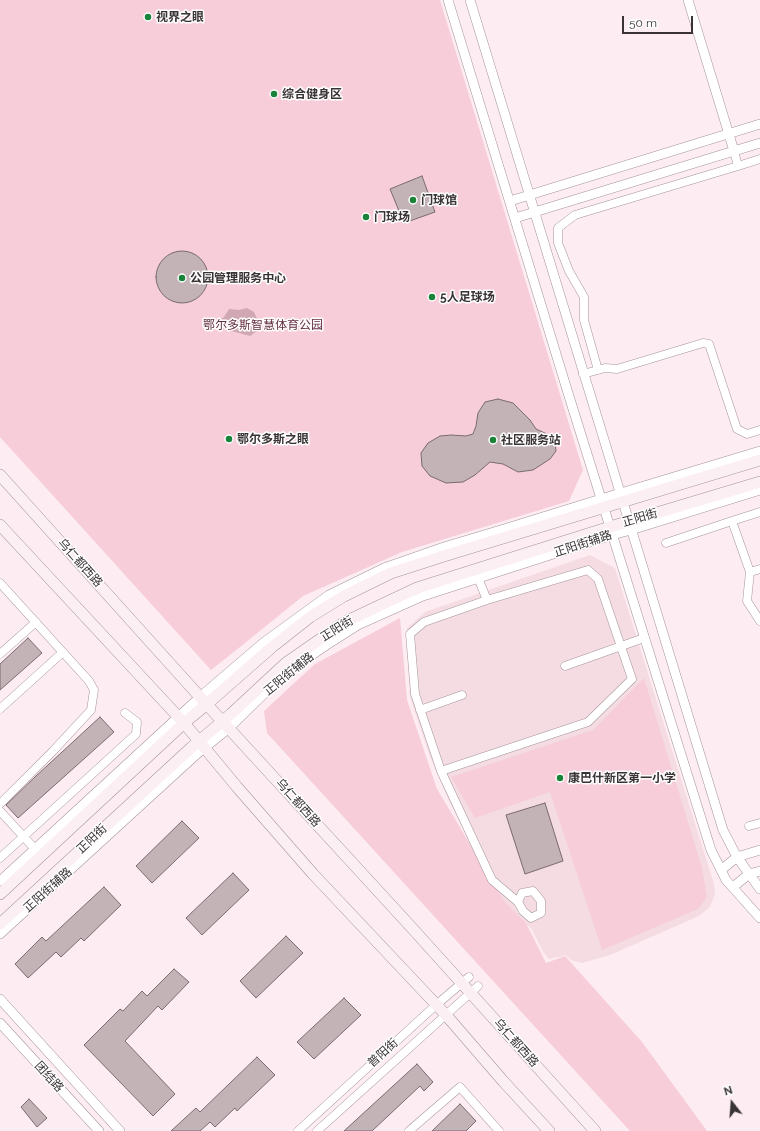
<!DOCTYPE html>
<meta charset="utf-8">
<style>
body{margin:0}
#map{position:relative;width:760px;height:1131px;overflow:hidden;background:#fdecf1;font-family:Raleway,sans-serif}
canvas{display:block}
.north{position:absolute;left:712px;top:1083px;width:40px;height:40px;-webkit-text-stroke:3px #fefefe;paint-order:stroke;rotate:343deg;font-size:11px;font-weight:700;line-height:16px;text-align:center;color:#393335}
.north::after{content:'';display:block;margin:auto;width:14px;height:18px;background:#393335;clip-path:polygon(50% 0,100% 100%,50% 72%,0 100%)}
.scale{position:absolute;left:622px;top:16px;width:71px;height:18px;box-sizing:border-box;border:2px solid #393335;border-top:0;padding-left:5px;font-size:12px;line-height:14px;white-space:nowrap;color:#393335;-webkit-text-stroke:3px #fefefe;paint-order:stroke}
</style>
<div id="map">
<canvas width="760" height="1131"></canvas>
<div class="north">N</div>
<div class="scale">50 m</div>
</div>
<script>
const g = document.querySelector('canvas').getContext('2d');
g.lineJoin = 'round';
function fill(path, color) { g.fillStyle = color; g.fill(path, 'evenodd'); }
const shape = rows => new Path2D(rows.map(r => 'M' + r).join(''));
function stroke(path, color, width, dash) { g.strokeStyle = color; g.lineWidth = width; g.lineCap = dash ? 'butt' : 'round'; g.setLineDash(dash || []); g.stroke(path); }
function drawText(font, color, halo, rows, align = 'center') {
  g.font = font + ' Raleway,"Noto Sans SC",sans-serif'; g.lineWidth = 3; g.setLineDash([]); g.textBaseline = 'middle'; g.strokeStyle = halo; g.fillStyle = color; for (const [text, x, y, turn = 0] of rows) {
    g.save(); g.translate(x, y); g.rotate((+turn || 0) * Math.PI / 180); g.textAlign = isNaN(turn) ? turn : align; if (halo) g.strokeText(text, 0, 0); g.fillText(text, 0, 0); g.restore();
  }
}
fill(shape([
 [590,555,615,568,714,884,715,895,709,908,699,916,610,955,582,963,571,960,566,955,549,959,544,953,531,928,519,919,496,893,449,801,429,754,410,697,407,628,425,612]
]), '#f4dce2');
fill(shape([
 [0,0,440,0,583,470,569,501,402,552,303,596,240,647,211,670,0,437],
 [400,618,407,700,437,789,504,901,526,923,546,963,565,956,642,1042,707,1131,630,1131,267,733,264,711,315,664],
 [644,678,702,868,707,897,698,909,602,950,550,792,475,818,451,777,593,730]
]), '#f6cdd9');
fill(shape([
 [247,308,254,312,258,321,257,331,250,336,217,327,216,323,224,317,229,309,239,310]
]), '#d0a8b4');
const building = shape([
 [422,176,435,212,404,223,390,189,422,176],
 '156 277a26 26 0 1 1 52 0a26 26 0 1 1-52 0Z',
 [498,399,513,403,530,420,536,429,549,435,555,443,556,451,550,459,533,470,518,472,503,464,490,462,475,475,463,482,446,483,430,476,422,466,421,453,428,443,440,436,451,435,466,436,473,434,476,426,478,413,485,402,498,399],
 [28,638,42,653,0,690,0,664,28,638],
 [100,717,114,732,18,818,6,805,36,776,100,717],
 [545,803,563,861,525,874,506,815,545,803],
 [182,821,199,838,152,883,136,866,182,821],
 [233,873,249,890,202,935,186,918,233,873],
 [104,887,121,905,84,941,81,938,61,957,56,952,28,978,15,964,42,937,46,941,104,887],
 [286,936,303,953,256,998,240,981,286,936],
 [174,969,189,982,162,1010,158,1006,125,1041,175,1094,153,1116,84,1045,120,1009,123,1011,142,991,147,996,174,969],
 [344,998,361,1015,314,1059,297,1042,344,998],
 [257,1057,275,1075,237,1111,235,1108,215,1127,210,1122,200,1131,171,1131,196,1108,200,1112,257,1057],
 [417,1064,433,1082,424,1091,420,1086,372,1131,344,1131,417,1064],
 [29,1099,47,1118,37,1127,21,1107,29,1099],
 [460,1104,476,1121,466,1131,432,1131,460,1104]
]);
fill(building, '#c3b3b7');
stroke(building, '#7a6b70', 1);
const minor = shape([
 [734,151,738,166,760,159],
 [598,370,584,320,584,297,569,271,558,243,558,228,575,215,738,166],
 [583,374,605,368,617,369,703,343,709,344,737,429,747,434,760,430],
 [732,521,760,512],
 [666,543,732,521,750,572],
 [760,569,750,572,747,601,760,621],
 [478,578,487,600,424,622,410,634,415,694,441,771,492,880,518,902,523,911,531,918,541,913,541,901,533,891,522,893,518,902],
 [0,583,89,681,94,690,91,710,53,751,0,804],
 [0,654,36,622],
 [565,666,644,638],
 [0,709,63,652],
 [420,710,462,695],
 [441,771,588,722,632,679,598,579,588,570,487,600],
 [0,811,35,849],
 [749,826,760,823],
 [0,858,136,734,137,722,125,713],
 [298,1131,436,1005,469,977],
 [317,1131,478,986],
 [409,1131,460,1087,499,1131]
]);
const tertiary = shape([
 [448,0,568,393,711,850,726,880,760,918],
 [470,0,723,830,737,857,760,889],
 [688,0,734,151],
 [510,201,760,124],
 [515,218,760,143],
 [721,870,737,857,760,850],
 [0,881,200,697,263,643,329,595,384,568,444,547,504,529,601,499,760,451],
 [733,887,749,874,760,871],
 [0,934,198,753,229,728,271,687,300,663,328,644,358,625,423,596,612,535,631,530,760,490],
 [0,999,120,1131],
 [0,1023,99,1131]
]);
const secondary = shape([
 [0,475,200,697,412,928,595,1131],
 [0,525,184,723,237,787,313,874,446,1015,503,1081,549,1131],
 [0,894,184,723,207,704,272,647,310,617,344,596,391,573,447,555,760,460],
 [0,924,192,747,231,714,286,663,345,622,417,588,610,527,760,482]
]);
stroke(minor, '#a5959a', 9);
stroke(tertiary, '#a5959a', 10);
stroke(secondary, '#a5959a', 12);
stroke(minor, '#fff', 8);
stroke(tertiary, '#fff', 9);
stroke(secondary, '#fceff3', 11);
for (const [x, y, r, color] of [
 [148,17,4,"#188339"],
 [274,94,4,"#188339"],
 [413,200,4,"#188339"],
 [366,217,4,"#188339"],
 [182,278,4,"#188339"],
 [432,297,4,"#188339"],
 [229,439,4,"#188339"],
 [493,440,4,"#188339"],
 [560,778,4,"#188339"]
]) { const dot = new Path2D(); dot.arc(x, y, r, 0, 2 * Math.PI); g.fillStyle = color; g.fill(dot); stroke(dot, '#fefefe', 1.5); }
drawText('bold 12px', '#393335', '#fefefe', [
 ["视界之眼",156,17],
 ["综合健身区",282,94],
 ["门球馆",421,200],
 ["门球场",374,217],
 ["公园管理服务中心",190,278],
 ["5人足球场",440,297],
 ["鄂尔多斯之眼",237,439],
 ["社区服务站",501,440],
 ["康巴什新区第一小学",568,778]
], 'left');
drawText('12px', '#642e42', '#fefefe', [
 ["鄂尔多斯智慧体育公园",263,325]
]);
drawText('12px', '#393335', '#fefefe', [
 ["正阳街",640,518,-16],
 ["正阳街辅路",583,544,-18],
 ["乌仁都西路",80,563,48],
 ["正阳街",337,629,-32],
 ["正阳街辅路",289,674,-39],
 ["乌仁都西路",298,803,48],
 ["正阳街",92,839,-43],
 ["正阳街辅路",48,890,-42],
 ["乌仁都西路",516,1043,48],
 ["普阳街",383,1053,-42],
 ["团结路",49,1077,48]
]);
</script>
